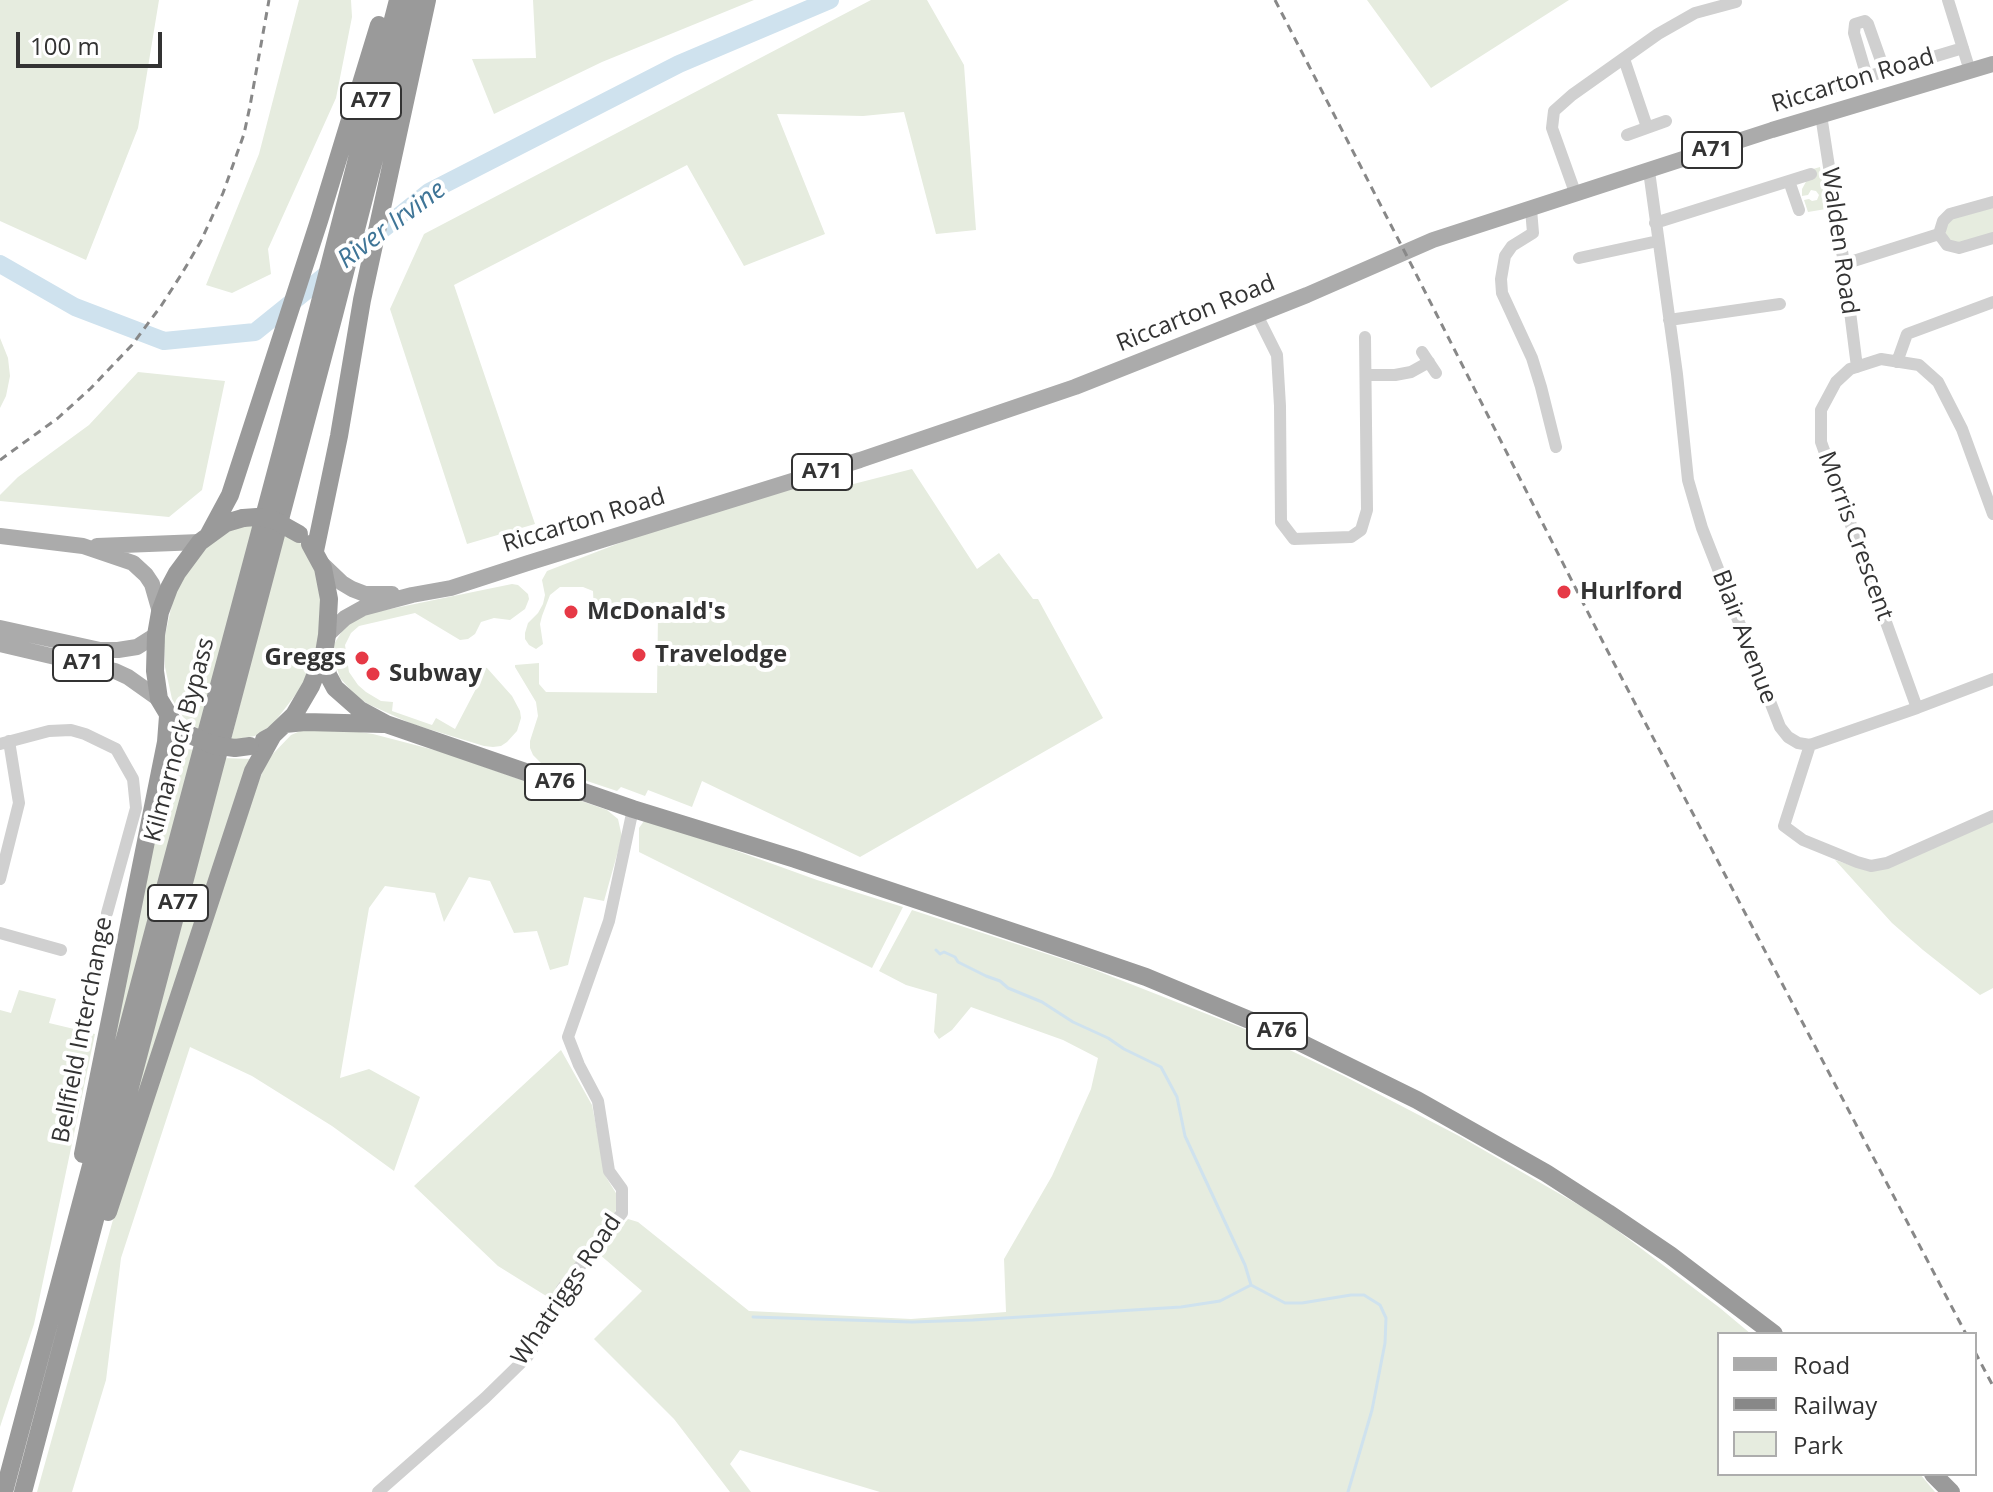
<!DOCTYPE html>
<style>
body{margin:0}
#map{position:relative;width:1993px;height:1492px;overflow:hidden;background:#fff;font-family:"Open Sans",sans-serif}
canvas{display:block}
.legend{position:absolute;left:1717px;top:1332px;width:260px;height:144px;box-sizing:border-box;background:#fff;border:2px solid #adadad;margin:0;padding:10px 14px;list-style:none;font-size:24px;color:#333}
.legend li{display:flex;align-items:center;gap:16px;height:40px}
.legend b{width:40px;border:2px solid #adadad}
.scale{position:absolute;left:16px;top:32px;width:146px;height:36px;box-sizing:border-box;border:4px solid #333;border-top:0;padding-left:10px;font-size:24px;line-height:28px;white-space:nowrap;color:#333;-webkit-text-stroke:6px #fff;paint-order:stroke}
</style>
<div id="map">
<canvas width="1993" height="1492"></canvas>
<ul class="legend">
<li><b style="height:10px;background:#ababab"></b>Road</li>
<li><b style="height:10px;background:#888"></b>Railway</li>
<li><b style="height:22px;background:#e6ecdf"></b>Park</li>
</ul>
<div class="scale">100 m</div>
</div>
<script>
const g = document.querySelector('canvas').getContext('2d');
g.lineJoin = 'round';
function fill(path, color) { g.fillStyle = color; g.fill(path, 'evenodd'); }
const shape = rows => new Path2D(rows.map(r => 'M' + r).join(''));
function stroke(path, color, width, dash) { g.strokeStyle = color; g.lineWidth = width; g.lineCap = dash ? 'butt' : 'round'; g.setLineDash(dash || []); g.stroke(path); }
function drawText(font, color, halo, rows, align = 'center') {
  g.font = font + ' "Open Sans",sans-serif'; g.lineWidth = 8; g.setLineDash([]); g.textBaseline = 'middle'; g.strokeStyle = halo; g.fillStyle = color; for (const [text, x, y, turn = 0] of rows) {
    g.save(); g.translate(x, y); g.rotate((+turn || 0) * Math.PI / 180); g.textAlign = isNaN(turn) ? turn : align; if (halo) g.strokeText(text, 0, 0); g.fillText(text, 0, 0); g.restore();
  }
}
fill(shape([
 [0,0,159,0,138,128,86,260,0,221],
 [299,0,351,0,352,17,336,98,268,249,271,274,232,293,206,285,259,154],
 [533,0,754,0,602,62,494,114,472,59,536,58],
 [871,0,927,0,964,65,976,230,936,234,904,112,863,116,777,114,825,234,744,266,687,165,454,285,535,524,467,544,390,309,424,234],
 [1367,0,1569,0,1431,88],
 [1820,167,1826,209,1808,212,1804,200,1809,199,1812,201,1817,200,1819,195,1816,191,1811,190,1808,195,1802,196,1802,189,1813,169],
 [1993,206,1993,235,1955,243,1948,239,1945,231,1947,224,1952,219],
 [0,338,8,358,10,376,6,396,0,408],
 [138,372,225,381,202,490,169,517,0,501,0,495,18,477,89,425],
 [912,469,977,569,999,553,1033,599,1038,599,1103,718,860,857,702,781,692,807,648,790,645,796,621,787,617,791,545,767,533,755,530,748,530,741,538,716,536,702,515,667,515,665,539,663,539,684,546,692,657,693,658,613,594,612,593,591,583,587,560,587,550,595,542,616,540,624,543,644,536,649,529,645,525,639,525,633,528,623,538,613,543,604,545,595,542,580,547,571,630,539,829,477,834,489],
 [255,524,201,731,183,717,172,699,165,667,164,640,174,595,189,563,225,531],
 [284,531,294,536,308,552,318,578,321,601,320,627,316,650,309,672,300,689,273,724,255,736,231,740],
 [512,584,518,585,528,594,529,599,525,609,510,620,494,618,481,622,475,634,468,639,460,640,415,613,359,626,351,633,345,645,349,672,358,685,366,692,381,701,393,702,392,711,432,725,436,718,455,729,479,683,469,678,475,665,487,668,512,696,520,711,521,718,517,731,507,742,501,746,493,747,484,746,412,724,368,704,356,696,340,678,334,659,334,644,344,628,361,615],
 [307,728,333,728,373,734,442,752,607,810,618,819,622,837,604,901,584,897,568,965,550,970,537,931,514,933,490,881,469,877,444,922,435,893,385,886,369,908,340,1078,369,1069,420,1097,394,1171,332,1126,252,1076,190,1047,121,1258,106,1380,72,1492,37,1492,140,1123,243,818,268,759,291,735],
 [171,748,197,750,154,907,103,1082],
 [222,758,252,759,141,1095,135,1092],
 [644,821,654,821,817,880,903,907,872,968,639,852,639,828],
 [1993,822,1993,988,1980,995,1923,950,1892,923,1835,860,1868,871],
 [912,910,1090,968,1250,1031,1344,1076,1461,1137,1598,1216,1720,1308,1751,1334,1719,1334,1719,1474,1920,1474,1935,1492,880,1492,740,1450,730,1464,751,1492,730,1492,674,1419,594,1339,642,1291,599,1254,628,1219,638,1222,749,1311,911,1319,1006,1312,1004,1259,1052,1176,1091,1089,1098,1058,1063,1040,971,1007,952,1030,939,1039,934,1032,937,994,906,985,879,971],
 [19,990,56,999,49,1023,95,1034,34,1324,0,1427,0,1010,11,1013],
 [561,1050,592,1105,606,1177,619,1198,615,1213,551,1299,498,1266,414,1186]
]), '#e6ecdf');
stroke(shape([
 [936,950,940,954,944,952,955,957,958,962,986,976,1000,981,1008,988,1042,1002,1073,1022,1108,1038,1124,1049,1161,1067,1177,1097,1185,1136,1245,1265,1251,1285],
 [753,1317,912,1322,973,1320,1181,1307,1220,1301,1251,1285,1285,1303,1302,1303,1351,1295,1364,1295,1380,1305,1386,1318,1385,1343,1372,1410,1348,1492]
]), '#cfe2ee', 3);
stroke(shape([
 [0,264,75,307,164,341,255,332,429,192,679,64,830,0]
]), '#cfe2ee', 18);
stroke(shape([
 [1948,0,1970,71],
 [1624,59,1647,127],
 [1867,77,1854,33,1855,24,1865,21,1868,24,1885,72],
 [1779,103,1963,48],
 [1821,115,1844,264,1857,367],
 [1627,135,1666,121],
 [1649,171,1677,374,1688,480,1702,528,1780,727,1788,737,1798,743,1810,745,1917,708,1993,679],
 [1789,181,1799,210],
 [1576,195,1552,128,1554,111,1572,95,1658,34,1695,13,1736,2],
 [1531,209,1533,233,1512,246,1505,256,1501,279,1502,293,1532,358,1541,387,1556,447],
 [1655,223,1811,174],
 [1939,234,1947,245,1959,248,1993,238],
 [1579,258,1658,241],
 [1844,264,1939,234,1943,221,1950,214,1993,202],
 [1257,315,1277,355,1280,406,1281,522,1294,539,1351,537,1361,530,1367,510,1365,337],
 [1669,320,1780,304],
 [1422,352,1436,373],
 [1897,362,1907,334,1993,302],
 [1366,375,1395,375,1411,372,1429,362],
 [1917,708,1821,442,1821,410,1836,382,1850,369,1881,359,1919,365,1938,382,1962,429,1993,514],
 [0,744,49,731,71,730,85,734,116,749,133,779,136,808,107,913],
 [1810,745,1784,826,1803,840,1857,862,1871,866,1887,863,1993,816],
 [0,879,19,803,9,741],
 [0,933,61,950],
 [378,1492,485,1398,527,1357,548,1323,562,1289,622,1213,622,1189,609,1171,598,1101,579,1065,568,1037,609,921,633,809]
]), '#d0d0d0', 12);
stroke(shape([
 [0,536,83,546,133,563,146,575,152,584,160,612],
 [97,546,200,542],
 [321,563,342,583,352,589,365,594,392,594],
 [0,628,100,650,118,650,137,647,156,635],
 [327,635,345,618,363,608,412,595,451,588,528,563,860,460,1075,387,1307,295,1433,240,1772,130,1993,64],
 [0,644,115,671,128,677,159,699]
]), '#ababab', 16);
stroke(shape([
 [209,534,230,495,319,221,379,25],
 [315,551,339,436,362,300,427,0],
 [324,653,328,675,335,688,360,710,386,724,633,809,795,859,1076,953,1146,977,1283,1034,1417,1100,1546,1173,1608,1213,1670,1255,1774,1334],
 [174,724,159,699,155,671,156,635,160,612,169,588,177,573,200,542,226,523,243,518],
 [285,724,305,722,383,724],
 [264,740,273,735,294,715,311,686,324,653,327,635,329,599,323,568,310,544],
 [83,1154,166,742,168,716],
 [108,1212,253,771,273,735],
 [1933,1474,1951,1492],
 [4,1492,282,449,398,0],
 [23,1492,334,315,415,0]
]), '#9a9a9a', 18);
stroke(shape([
 [1275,0,1413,268,1606,648,1966,1334],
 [0,460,58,418,91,388,132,345,161,306,181,275,201,241,223,193,244,134,250,106,269,0],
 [1975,1352,1993,1386]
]), '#888', 3, [8, 6]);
stroke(shape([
 [243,518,257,517,274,520,299,534],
 [186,733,213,745,235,748,250,746]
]), '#9a9a9a', 18);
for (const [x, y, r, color] of [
 [1564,592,8,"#e63946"],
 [571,612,8,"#e63946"],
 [639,655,8,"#e63946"],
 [362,658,8,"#e63946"],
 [373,674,8,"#e63946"]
]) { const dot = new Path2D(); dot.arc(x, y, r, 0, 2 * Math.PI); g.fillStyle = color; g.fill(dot); stroke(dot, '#fff', 3); }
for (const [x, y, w] of [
 [371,101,60],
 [1712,150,60],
 [822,472,60],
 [83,663,60],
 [555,782,60],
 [178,903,60],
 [1277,1031,60]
]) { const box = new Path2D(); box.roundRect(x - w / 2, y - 18, w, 36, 6); g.fillStyle = '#fff'; g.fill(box); stroke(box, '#333', 2); }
drawText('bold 22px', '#333', null, [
 ["A77",371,101],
 ["A71",1712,150],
 ["A71",822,472],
 ["A71",83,663],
 ["A76",555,782],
 ["A77",178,903],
 ["A76",1277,1031]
]);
drawText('24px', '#333', '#fff', [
 ["Riccarton Road",1853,81,-17],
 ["Walden Road",1839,241,82],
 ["Riccarton Road",1196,314,-22],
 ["Riccarton Road",584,521,-17],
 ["Morris Crescent",1855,536,70],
 ["Blair Avenue",1744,637,69],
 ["Kilmarnock Bypass",180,740,-75],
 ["Bellfield Interchange",83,1030,-79],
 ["Whatriggs Road",567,1290,-56]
]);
drawText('bold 24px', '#333', '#fff', [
 ["Hurlford",1580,592],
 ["McDonald's",587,612],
 ["Travelodge",655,655],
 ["Greggs",346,658,"right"],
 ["Subway",389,674]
], 'left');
drawText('italic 26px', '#3f7597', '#fff', [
 ["River Irvine",392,225,-37]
]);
</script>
